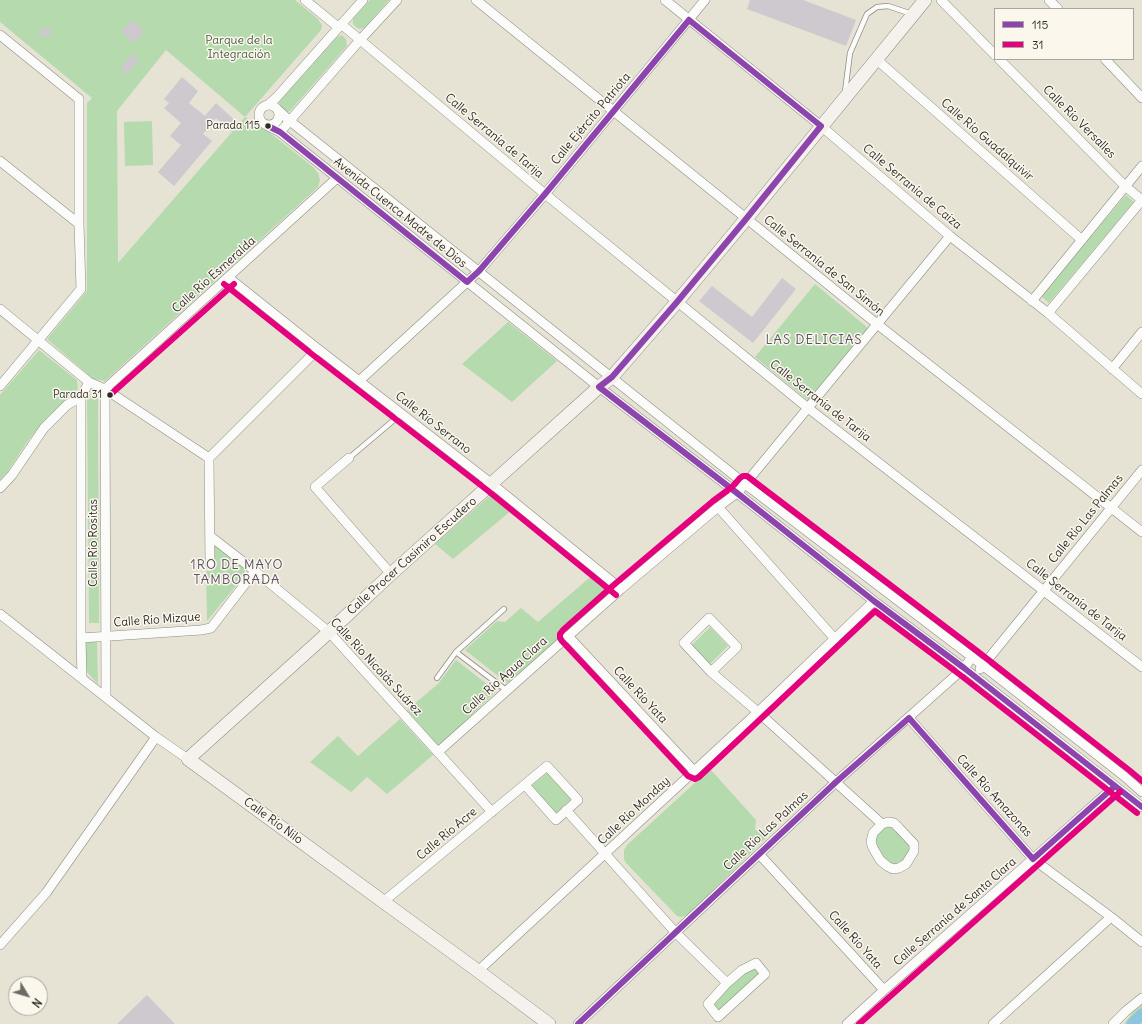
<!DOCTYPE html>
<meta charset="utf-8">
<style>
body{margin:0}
#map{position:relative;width:1142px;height:1024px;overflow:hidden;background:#e6e3d5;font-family:Delius,sans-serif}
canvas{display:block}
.legend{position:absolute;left:994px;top:8px;width:140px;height:52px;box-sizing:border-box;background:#fbf7ec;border:1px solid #a8a59f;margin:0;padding:5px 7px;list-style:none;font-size:12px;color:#2b2b2b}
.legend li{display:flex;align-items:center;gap:8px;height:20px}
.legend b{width:20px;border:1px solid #a8a59f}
.north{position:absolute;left:8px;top:976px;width:40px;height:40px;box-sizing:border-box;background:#fbf7ec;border:1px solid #a8a59f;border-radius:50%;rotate:128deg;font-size:11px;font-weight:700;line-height:16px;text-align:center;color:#2b2b2b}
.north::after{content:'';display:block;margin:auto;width:14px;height:18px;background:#6c6b66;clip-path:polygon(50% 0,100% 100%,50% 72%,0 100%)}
</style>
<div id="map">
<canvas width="1142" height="1024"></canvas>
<ul class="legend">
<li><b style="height:5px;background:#8e44ad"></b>115</li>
<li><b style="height:5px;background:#e5007d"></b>31</li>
</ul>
<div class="north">N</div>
</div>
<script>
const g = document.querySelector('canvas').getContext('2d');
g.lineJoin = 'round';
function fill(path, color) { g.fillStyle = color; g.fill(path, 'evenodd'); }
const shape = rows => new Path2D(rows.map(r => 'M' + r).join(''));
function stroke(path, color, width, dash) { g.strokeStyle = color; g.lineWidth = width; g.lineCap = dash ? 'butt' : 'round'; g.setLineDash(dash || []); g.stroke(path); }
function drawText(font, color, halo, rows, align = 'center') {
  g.font = font + ' Delius,sans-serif'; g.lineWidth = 3; g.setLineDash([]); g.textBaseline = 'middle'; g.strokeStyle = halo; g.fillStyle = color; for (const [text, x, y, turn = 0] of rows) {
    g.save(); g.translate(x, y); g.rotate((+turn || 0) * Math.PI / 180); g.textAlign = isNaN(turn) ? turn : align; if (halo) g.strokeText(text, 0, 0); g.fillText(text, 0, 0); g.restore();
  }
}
fill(shape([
 [0,0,295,0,317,18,322,25,321,30,245,117,269,132,313,167,318,173,320,180,318,187,105,381,93,379,47,339,87,291,87,103,92,98,0,22],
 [166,50,245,117,118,263,117,111],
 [370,0,389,0,364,28,359,29,356,27,353,24,353,19],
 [342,35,346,39,347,46,290,111,287,112,282,109,280,106,279,102,337,37],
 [152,121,153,165,125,166,124,122],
 [1126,195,1134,202,1049,303,1041,296],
 [815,284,868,328,808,400,755,357],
 [508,322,557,361,512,402,462,364],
 [39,350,77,380,78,389,44,421,27,442,8,471,0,481,0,395],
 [98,392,99,623,89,623,87,396],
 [492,494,512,510,453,559,435,544],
 [213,544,242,566,245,571,244,574,239,582,207,621,206,571,210,571,212,568],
 [595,573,608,586,608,593,559,640,507,683,465,650,497,621,505,622,521,608,538,622],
 [710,627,728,646,710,664,692,645],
 [86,641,97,641,98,684,86,671],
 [456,660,496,691,439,747,407,710,438,684],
 [400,719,433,755,387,794,367,777,351,792,310,762,338,736,358,756],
 [710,769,756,820,755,830,773,831,689,914,685,916,681,917,677,916,626,863,624,859,624,850,627,845],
 [548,772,571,799,555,814,531,786],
 [884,827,892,827,910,845,909,854,903,861,898,865,894,865,888,863,884,857,877,847,875,842,877,835],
 [755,968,760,974,719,1012,713,1004,730,985,743,974],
 [1142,1005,1142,1024,1124,1024,1133,1012]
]), '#b4daad');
stroke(shape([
 [1132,1024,1142,1014]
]), '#8dc5de', 11);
fill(shape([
 [750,0,803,0,856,20,846,46,747,9],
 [132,20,144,31,134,43,121,32],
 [45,28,49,28,51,31,51,34,48,36,36,35],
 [132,54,139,59,127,74,120,69],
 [182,77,198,91,189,103,205,116,216,103,239,124,232,132,216,118,203,134,212,141,174,186,158,172,181,145,170,136,181,123,164,108,169,103,164,99],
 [782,278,796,289,753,343,699,301,712,286,752,317],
 [147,995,175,1024,117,1024]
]), '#cec8cf');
const service = shape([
 [845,92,850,53,867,14,877,7,888,6,912,14],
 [349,458,401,414],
 [456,652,506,690],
 [437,678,456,652,504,609]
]);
const minor = shape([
 [305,0,338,27],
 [476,0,877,324,1142,532],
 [665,0,821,126,950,236,1048,313,1142,394],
 [941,0,995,55],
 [1049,0,1058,9],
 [341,24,545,194,808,408,1142,667],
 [0,35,79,99,79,224,81,289,0,386],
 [876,59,1082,240],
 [999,59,1125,186,1142,200],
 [1105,59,1142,98],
 '259 115a10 10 0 1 1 20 0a10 10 0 1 1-20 0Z',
 [268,105,276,98,363,0],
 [277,109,290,121,745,484,972,657,1124,776,1142,792],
 [268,126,280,132,599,387,737,493,874,601,964,668,1142,807],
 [280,132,360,40,397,0],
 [0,161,79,224],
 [229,278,318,349,492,484,621,589],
 [1032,301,1142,166],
 [0,309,89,382,105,389,209,458],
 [1048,313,1142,200],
 [1112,369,1142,332],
 [359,381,479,271,545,194,705,0],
 [105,389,337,178],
 [105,389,106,697],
 [209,458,318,349],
 [209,458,210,564],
 [349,458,315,487,391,574],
 [0,488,12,475,44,428,67,405,81,397],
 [718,507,835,639],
 [210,536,255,571,329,632,492,812],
 [0,614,156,737,188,759],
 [709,618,737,647,711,672,684,643,709,618],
 [568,636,694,771],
 [81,638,201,630,211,628,255,571],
 [980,669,1142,470],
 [711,672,758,712,882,824],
 [82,678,81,638,81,397,89,382],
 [909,718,1033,859,1111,917,1142,942],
 [438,752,621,589,718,507,737,493,745,484,950,236],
 [566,810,676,933,727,983],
 [888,822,894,823,899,828,914,844,914,851,911,856,906,864,899,868,893,869,887,866,880,860,873,848,871,842,873,833,882,824,888,822],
 [759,854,884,990],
 [383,902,547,766,578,800,556,820,525,785],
 [0,945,46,893,156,737],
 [756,963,765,974,718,1017,708,1004,727,983,742,970,756,963],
 [478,971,758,712,874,601],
 [578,1024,836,782,964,668,972,657],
 [847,1024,884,990,1033,859,1115,786],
 [993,1024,1111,917],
 [1113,1024,1126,1011,1142,998]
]);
const secondary = shape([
 [549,1024,478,971,188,759,329,632,391,574,599,387,612,377,677,302,746,219,925,0]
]);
stroke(service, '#8e8d86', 6);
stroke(minor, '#8e8d86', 10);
stroke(secondary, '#8e8d86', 14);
stroke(service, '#fbfbf9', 4.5);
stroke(minor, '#fbfbf9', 9);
stroke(secondary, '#f5f2ee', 13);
stroke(shape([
 [689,20,821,126],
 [268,126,280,132,467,282,479,271,545,194,689,20],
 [821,126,746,219,677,302,612,377,599,387,737,493,874,601,964,668,1142,807],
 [909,718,1033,859],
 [1033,859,1115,786],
 [578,1024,836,782,909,718]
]), '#8e44ad', 6);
stroke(shape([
 [224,284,313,355,487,490,616,595],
 [110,395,234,284],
 [1137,813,959,674,875,611,699,777,695,779,688,776,562,641,560,638,560,634,563,630,616,583,713,501,732,487,740,478,743,476,747,476,977,651,1129,770,1142,781],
 [859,1024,1120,792]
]), '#e5007d', 6);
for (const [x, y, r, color] of [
 [268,126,3.5,"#2b2b2b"],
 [110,395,3.5,"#2b2b2b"]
]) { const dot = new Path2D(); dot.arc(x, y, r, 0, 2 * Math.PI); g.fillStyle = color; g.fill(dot); stroke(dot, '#fbf7ec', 1.5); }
drawText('11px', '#2b2b2b', '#fbf7ec', [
 ["Parada 115",260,126],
 ["Parada 31",102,395]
], 'right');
drawText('12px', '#485d48', '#fbf7ec', [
 ["Parque de la",239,41],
 ["Integración",239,55]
]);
drawText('12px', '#2b2b2b', '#fbf7ec', [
 ["Calle Ejército Patriota",591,119,-50],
 ["Calle Río Versalles",1079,122,45],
 ["Calle Serranía de Tarija",494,136,40],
 ["Calle Río Guadalquivir",987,140,41],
 ["Calle Serranía de Caiza",912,187,40],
 ["Avenida Cuenca Madre de Dios",400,213,39],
 ["Calle Serranía de San Simón",824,266,39],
 ["Calle Río Esmeralda",214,275,-42],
 ["Calle Serranía de Tarija",820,401,38],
 ["Calle Río Serrano",433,423,38],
 ["Calle Río Las Palmas",1086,519,-51],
 ["Calle Río Rositas",94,543,-90],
 ["Calle Procer Casimiro Escudero",412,556,-42],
 ["Calle Serranía de Tarija",1076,600,38],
 ["Calle Río Mizque",157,620,-4],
 ["Calle Río Nicolás Suárez",376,667,47],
 ["Calle Río Agua Clara",505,676,-42],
 ["Calle Río Yata",640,695,47],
 ["Calle Río Amazonas",994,796,48],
 ["Calle Río Monday",634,811,-43],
 ["Calle Río Nilo",273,821,36],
 ["Calle Río Las Palmas",766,831,-43],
 ["Calle Río Acre",447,834,-40],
 ["Calle Serranía de Santa Clara",955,912,-41],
 ["Calle Río Yata",855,940,48]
]);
g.letterSpacing = '1px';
drawText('13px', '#5c526a', '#fbf7ec', [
 ["LAS DELICIAS",814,340],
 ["1RO DE MAYO",237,565],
 ["TAMBORADA",237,580]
]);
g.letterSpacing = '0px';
</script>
